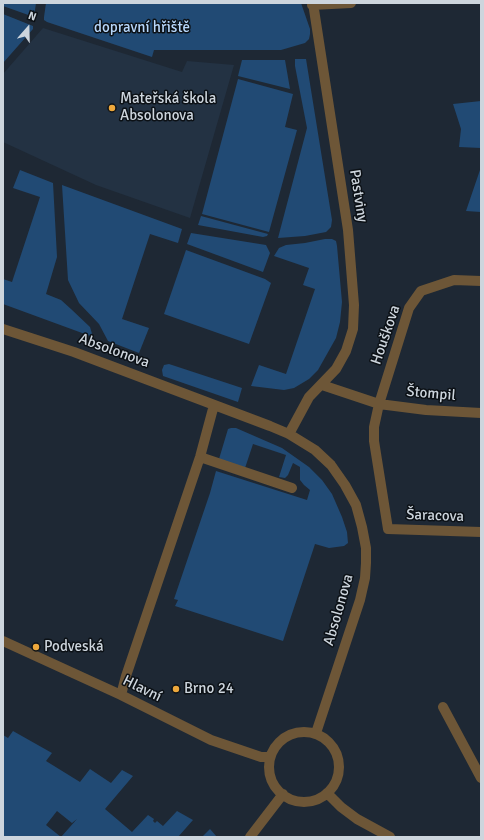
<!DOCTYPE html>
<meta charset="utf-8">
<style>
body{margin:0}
#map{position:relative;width:484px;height:840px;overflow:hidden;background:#1e2834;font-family:Signika,sans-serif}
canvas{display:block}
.frame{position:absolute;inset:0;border:4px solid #cdd5dd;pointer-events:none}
.north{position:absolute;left:8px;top:8px;width:40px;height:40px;-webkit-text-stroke:3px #0c1116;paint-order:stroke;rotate:20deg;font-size:11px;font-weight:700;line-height:16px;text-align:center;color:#cdd5dd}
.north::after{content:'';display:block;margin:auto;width:14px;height:18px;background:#cdd5dd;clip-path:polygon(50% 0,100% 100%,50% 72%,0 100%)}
</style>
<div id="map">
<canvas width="484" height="840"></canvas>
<div class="frame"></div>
<div class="north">N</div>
</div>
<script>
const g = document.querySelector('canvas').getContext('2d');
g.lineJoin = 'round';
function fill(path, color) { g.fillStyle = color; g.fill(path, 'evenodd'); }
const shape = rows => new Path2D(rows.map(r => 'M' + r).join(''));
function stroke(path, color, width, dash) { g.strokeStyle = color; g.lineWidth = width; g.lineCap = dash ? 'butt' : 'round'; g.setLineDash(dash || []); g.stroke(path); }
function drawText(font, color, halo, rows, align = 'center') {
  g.font = font + ' Signika,sans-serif'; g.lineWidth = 3; g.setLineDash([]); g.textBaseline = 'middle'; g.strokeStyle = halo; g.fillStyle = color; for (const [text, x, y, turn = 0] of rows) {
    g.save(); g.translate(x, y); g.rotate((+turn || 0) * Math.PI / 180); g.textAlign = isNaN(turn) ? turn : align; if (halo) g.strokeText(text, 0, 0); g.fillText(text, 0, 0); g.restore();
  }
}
fill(shape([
 [43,28,182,72,187,61,234,65,190,218,96,185,3,142,3,74]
]), '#233243');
fill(shape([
 [3,3,36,3,34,17,3,6],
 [46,3,301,3,310,29,310,34,309,39,305,43,281,50,154,50,152,57,47,22,44,20,44,17],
 [3,14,33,26,33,29,3,63],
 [295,59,306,59,332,220,331,227,326,232,305,236,278,238,307,128,295,66],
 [242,60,285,60,290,89,238,76],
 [238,79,293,94,285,127,297,130,269,232,202,214],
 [481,101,481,148,459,147,461,129,453,104],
 [481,167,481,212,466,211],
 [20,170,53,183,57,257,46,294,61,300,71,309,90,327,93,337,3,304,3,279,12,282,40,197,13,188],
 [62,185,182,229,178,243,150,234,122,319,149,328,139,353,108,341,99,324,79,303,68,280],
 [201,216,268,234,267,236,263,237,198,225],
 [191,233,266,245,270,253,263,272,187,244],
 [325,239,332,239,336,241,337,246,342,302,340,322,336,338,318,370,309,379,294,388,284,390,251,386,259,365,286,374,315,289,303,285,309,268,274,256,279,248,286,245,305,243],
 [186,250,265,279,271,283,249,344,164,314],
 [169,364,242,388,238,402,163,376,162,370,164,365],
 [231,428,236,428,282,448,309,467,322,480,332,494,342,517,347,532,348,543,344,546,329,548,315,544,283,641,175,606,178,600,174,599,210,493,216,471,307,500,310,490,304,485,300,480,300,467,293,463,288,475,285,478,279,477,286,455,253,444,245,468,219,459,228,429],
 [13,731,52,753,46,761,80,782,90,769,111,783,122,770,133,776,105,809,132,832,148,815,154,819,153,821,155,823,157,821,163,826,177,811,193,820,178,837,61,837,77,819,72,823,57,811,46,825,61,837,3,837,3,735,8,738],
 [210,829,217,837,202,837]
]), '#214a74');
stroke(shape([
 [312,5,351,3],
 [481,281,454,280,421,291,409,308,379,404,374,427,374,441,388,529,481,532],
 [3,329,74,352,270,426,289,434,315,450,331,465,345,485,356,505,362,527,366,548,366,563,365,578,360,600,316,733],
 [322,385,379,404,426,410,481,413],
 [289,434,309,397,336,369,346,351,353,329,354,305,348,230,313,3],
 [200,457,292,488],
 [3,641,121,695,211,740,261,757,270,757],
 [121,695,126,676,200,457,214,405],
 [443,707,481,778],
 '269 767a35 35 0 1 1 70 0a35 35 0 1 1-70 0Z',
 [327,793,341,807,357,819,390,837],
 [250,837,283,794]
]), '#6d5637', 10);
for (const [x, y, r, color] of [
 [112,108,4,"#eea83c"],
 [36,647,4,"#eea83c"],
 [176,689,4,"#eea83c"]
]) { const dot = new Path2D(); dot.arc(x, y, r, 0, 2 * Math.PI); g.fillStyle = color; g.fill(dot); stroke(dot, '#0c1116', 1.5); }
drawText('15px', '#b7d7fb', '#0c1116', [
 ["dopravní hřiště",142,28]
]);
drawText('15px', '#cdd5dd', '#0c1116', [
 ["Mateřská škola",120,99],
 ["Absolonova",120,116],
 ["Podveská",44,647],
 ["Brno 24",184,689]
], 'left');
drawText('15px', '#cdd5dd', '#0c1116', [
 ["Pastviny",358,196,81],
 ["Houškova",386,335,-71],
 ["Absolonova",114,351,20],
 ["Štompil",431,394,5],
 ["Šaracova",435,516,2],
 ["Absolonova",339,610,-74],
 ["Hlavní",142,689,26]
]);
</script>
